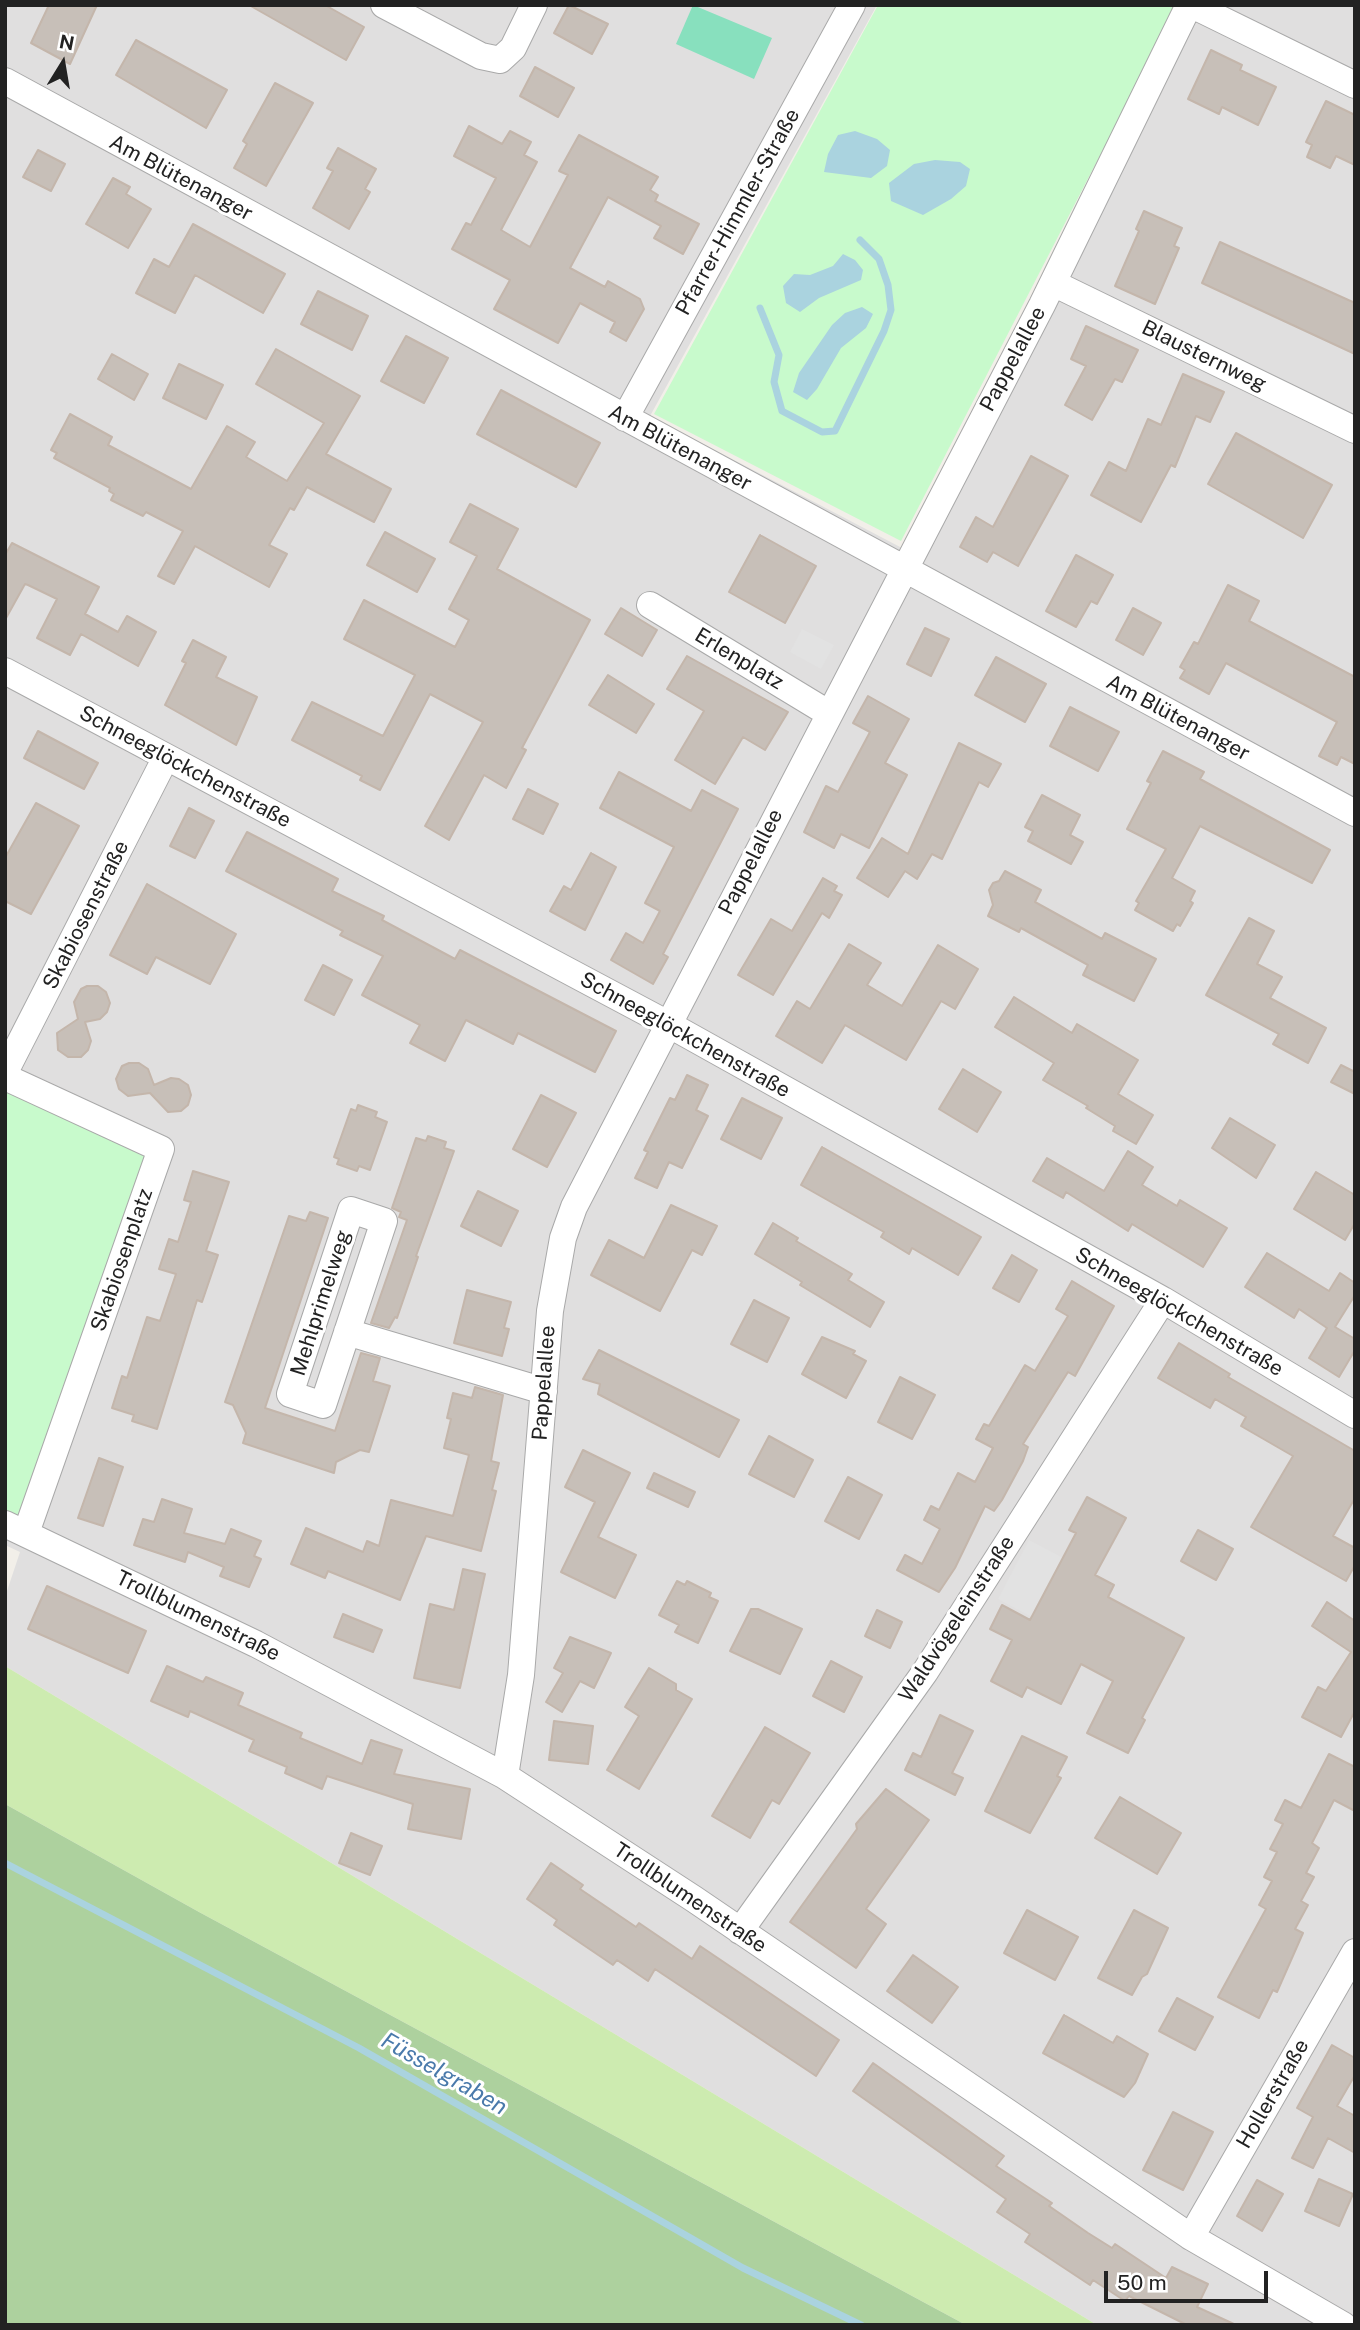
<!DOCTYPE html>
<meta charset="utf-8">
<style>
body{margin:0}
#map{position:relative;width:1360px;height:2330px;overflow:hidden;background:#f2efe9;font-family:"Public Sans",sans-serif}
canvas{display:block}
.frame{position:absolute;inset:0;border:7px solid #222;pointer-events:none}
.north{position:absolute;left:28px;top:28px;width:70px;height:70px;-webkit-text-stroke:5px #fff;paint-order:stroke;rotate:11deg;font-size:19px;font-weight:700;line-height:28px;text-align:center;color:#222}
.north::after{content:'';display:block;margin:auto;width:24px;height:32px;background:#222;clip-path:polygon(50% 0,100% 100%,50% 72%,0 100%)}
.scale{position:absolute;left:1104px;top:2271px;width:164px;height:32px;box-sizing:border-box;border:4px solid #222;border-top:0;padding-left:9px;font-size:21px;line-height:24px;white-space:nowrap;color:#222;-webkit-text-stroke:5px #fff;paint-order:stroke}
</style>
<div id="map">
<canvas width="1360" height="2330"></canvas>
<div class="frame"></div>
<div class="north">N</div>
<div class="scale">50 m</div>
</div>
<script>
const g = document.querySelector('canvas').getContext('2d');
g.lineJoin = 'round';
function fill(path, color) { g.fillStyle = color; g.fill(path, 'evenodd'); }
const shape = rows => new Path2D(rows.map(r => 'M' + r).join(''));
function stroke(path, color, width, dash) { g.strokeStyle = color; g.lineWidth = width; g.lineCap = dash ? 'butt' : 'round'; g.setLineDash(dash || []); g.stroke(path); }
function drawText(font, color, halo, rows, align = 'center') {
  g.font = font + ' "Public Sans",sans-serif'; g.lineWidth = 6; g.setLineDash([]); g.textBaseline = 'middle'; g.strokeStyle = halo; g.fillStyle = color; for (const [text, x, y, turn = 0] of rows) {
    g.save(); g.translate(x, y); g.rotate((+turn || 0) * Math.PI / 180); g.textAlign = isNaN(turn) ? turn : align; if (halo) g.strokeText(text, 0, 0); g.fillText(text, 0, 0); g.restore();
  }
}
fill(shape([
 [5,5,877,5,650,416,902,548,1187,5,1355,5,1355,2325,1097,2325,5,1666,5,1597,20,1552,5,1545]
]), '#e0dfdf');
fill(shape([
 [5,1666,1097,2325,966,2325,199,1912,5,1804]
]), '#cdebb0');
fill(shape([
 [5,1804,199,1912,966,2325,5,2325]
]), '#add19e');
fill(shape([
 [878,5,1169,5,1176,8,901,541,654,414],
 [5,1089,152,1156,23,1518,5,1511]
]), '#c8facc');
fill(shape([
 [693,5,772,38,754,79,676,44]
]), '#88e0be');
fill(shape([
 [802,629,834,645,821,669,790,652],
 [1029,1540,1063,1558,1032,1617,998,1599]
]), '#e2e2e2');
fill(shape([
 [855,131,877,139,890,150,887,166,871,178,824,172,828,154,838,135],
 [935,160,960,162,970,169,966,186,951,199,923,215,891,201,889,183,914,164],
 [843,254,855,260,863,270,861,280,819,298,800,312,786,303,783,286,794,274,810,275,833,266],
 [862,307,873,314,866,328,841,348,817,389,807,400,793,392,799,373,832,325,845,313]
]), '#aad3df');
stroke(shape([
 [760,308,779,355,774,382,782,411,822,432,835,431,884,331,891,310,888,285,879,259,860,240],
 [5,1863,359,2048,743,2268,861,2325]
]), '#aad3df', 7);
const building = shape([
 [49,5,97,5,70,64,31,43,49,5],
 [249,5,325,5,364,27,346,60,249,5],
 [569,5,608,24,592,54,554,33,569,5],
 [136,40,227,90,206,128,116,75,136,40],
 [1211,50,1242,65,1240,70,1276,87,1258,125,1222,107,1219,114,1188,99,1211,50],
 [535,67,574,88,558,117,520,96,535,67],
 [275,83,313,103,266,186,234,168,247,144,243,141,275,83],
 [1326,101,1355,115,1355,165,1336,156,1330,168,1307,157,1312,145,1306,142,1326,101],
 [469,126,502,144,510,131,531,142,524,155,537,162,501,230,530,247,568,175,559,171,579,135,658,177,650,190,658,195,655,201,699,224,683,254,654,238,661,226,608,197,570,268,605,287,608,281,640,299,644,309,626,341,610,332,615,322,580,303,558,343,494,309,510,280,452,249,466,223,471,225,496,178,454,156,469,126],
 [338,148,376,169,365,189,370,192,349,229,313,208,333,171,327,168,338,148],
 [38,150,65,164,51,191,23,177,38,150],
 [113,178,130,187,126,194,151,209,128,248,86,224,113,178],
 [1144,211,1182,228,1174,246,1179,248,1155,304,1115,286,1139,231,1136,229,1144,211],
 [193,224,285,274,263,313,195,275,175,313,136,293,154,259,169,267,193,224],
 [1220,242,1355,303,1355,354,1202,283,1220,242],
 [318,291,368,316,352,350,301,324,318,291],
 [1086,326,1138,350,1122,382,1115,379,1092,420,1065,405,1086,366,1071,359,1086,326],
 [406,336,448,358,424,403,381,381,406,336],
 [276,349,360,396,326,454,391,489,374,522,307,487,294,510,290,508,269,545,287,554,269,587,195,546,174,584,158,576,183,531,146,512,143,516,111,500,114,494,109,491,110,488,54,458,57,453,51,450,70,414,112,437,108,445,191,489,227,426,255,442,246,457,287,481,324,423,256,384,276,349],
 [112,354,148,374,134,400,98,379,112,354],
 [179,364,223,385,206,419,163,398,179,364],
 [1183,374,1224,392,1210,422,1196,416,1175,467,1171,465,1141,522,1091,495,1109,462,1126,471,1148,419,1161,425,1183,374],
 [501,390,600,443,576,487,477,434,501,390],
 [1236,433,1332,485,1303,538,1208,484,1236,433],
 [1031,456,1068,476,1018,566,993,552,987,562,960,547,976,517,993,527,1031,456],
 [470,504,518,529,497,569,590,620,522,748,526,750,506,788,484,775,449,840,425,826,483,722,430,694,380,790,360,780,362,776,292,740,312,702,383,736,415,675,344,639,364,600,455,647,469,620,449,609,477,556,450,542,470,504],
 [385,532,435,559,417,592,367,565,385,532],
 [760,535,816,566,785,623,729,592,760,535],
 [12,543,99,587,85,614,118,632,127,616,156,632,138,666,81,634,70,655,37,638,57,599,28,585,25,584,5,620,5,555,12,543],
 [1076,555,1113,575,1097,604,1091,601,1076,627,1046,611,1076,555],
 [1228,585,1259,601,1249,621,1355,677,1355,764,1341,757,1337,765,1319,756,1337,722,1226,663,1209,694,1180,678,1185,670,1180,667,1194,642,1198,644,1228,585],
 [621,608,657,630,642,656,605,634,621,608],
 [1133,608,1161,623,1143,655,1116,640,1133,608],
 [925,628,949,639,931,676,907,664,925,628],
 [193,640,226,657,216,677,257,697,236,745,165,705,186,663,182,661,193,640],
 [687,656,788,712,765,750,743,737,715,784,675,760,704,711,667,689,687,656],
 [996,657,1046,684,1025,722,975,695,996,657],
 [608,675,654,704,636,733,589,705,608,675],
 [868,696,909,719,885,763,907,775,869,848,841,834,834,848,804,832,826,786,838,792,870,732,853,723,868,696],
 [1070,707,1119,732,1098,771,1050,746,1070,707],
 [38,731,98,763,84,789,24,758,38,731],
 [959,743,1001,764,988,787,979,782,942,859,932,854,917,879,905,871,888,897,857,878,882,838,908,854,959,743],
 [1163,751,1204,772,1200,779,1330,850,1312,883,1200,826,1172,878,1195,891,1190,901,1193,903,1180,926,1177,924,1173,931,1135,910,1139,903,1136,901,1166,849,1127,829,1151,783,1147,781,1163,751],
 [619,772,691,811,702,790,738,809,663,954,668,957,653,984,611,960,626,933,643,943,660,911,645,903,674,847,600,808,619,772],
 [528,789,558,804,543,834,513,819,528,789],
 [1042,795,1080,815,1070,835,1083,842,1071,864,1028,841,1033,831,1025,827,1042,795],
 [36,803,79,826,31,914,5,901,5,858,36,803],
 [189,808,214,821,195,858,170,846,189,808],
 [247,832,338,879,332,891,384,916,382,920,455,959,460,950,616,1031,595,1072,518,1033,513,1044,466,1020,445,1061,410,1043,420,1025,362,995,383,956,340,935,343,931,226,871,247,832],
 [591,853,616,867,585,930,550,911,564,886,571,890,591,853],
 [1005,871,1041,890,1035,902,1102,939,1105,933,1156,959,1134,1001,1083,975,1088,965,1021,928,1019,932,988,916,993,905,989,890,993,883,999,881,1005,871],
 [823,878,837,886,834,891,842,895,829,918,822,913,773,995,738,975,771,919,792,931,823,878],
 [147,884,236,934,210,984,156,957,147,974,110,955,147,884],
 [1249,918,1274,931,1257,964,1282,977,1270,998,1326,1028,1308,1063,1273,1044,1279,1034,1206,995,1249,918],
 [849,944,881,963,867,985,902,1006,938,945,978,969,955,1009,941,1001,906,1060,845,1025,822,1063,776,1036,797,1001,810,1009,849,944],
 [323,965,352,980,334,1015,305,1000,323,965],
 [87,986,98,986,106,992,110,1003,107,1012,100,1019,85,1022,91,1041,88,1050,81,1057,68,1057,58,1050,57,1033,78,1019,74,1002,81,989,87,986],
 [1014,997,1072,1033,1077,1024,1138,1060,1118,1094,1153,1115,1136,1144,1113,1131,1115,1126,1086,1108,1088,1106,1043,1080,1054,1063,995,1027,1014,997],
 [129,1063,139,1063,148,1069,154,1085,171,1078,179,1079,188,1085,191,1095,188,1105,181,1111,168,1112,150,1093,128,1096,119,1089,116,1079,122,1066,129,1063],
 [1341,1065,1355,1072,1355,1094,1331,1082,1341,1065],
 [963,1069,1001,1092,977,1132,939,1109,963,1069],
 [687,1075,708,1085,696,1110,708,1116,682,1168,669,1162,657,1188,635,1178,648,1152,644,1150,670,1098,675,1100,687,1075],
 [541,1095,576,1113,547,1167,513,1149,541,1095],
 [742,1098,782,1118,761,1159,721,1139,742,1098],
 [358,1105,377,1112,375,1117,387,1122,370,1170,359,1166,357,1171,337,1164,339,1159,334,1157,351,1109,356,1111,358,1105],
 [1230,1118,1275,1145,1256,1178,1212,1148,1230,1118],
 [428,1136,446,1142,444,1148,454,1151,416,1256,418,1257,397,1318,395,1317,389,1328,371,1323,407,1220,399,1217,401,1212,392,1208,416,1138,426,1141,428,1136],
 [822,1147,981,1237,958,1275,912,1248,909,1254,881,1237,884,1232,801,1185,822,1147],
 [1128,1151,1153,1167,1142,1185,1177,1206,1180,1200,1227,1228,1203,1267,1132,1224,1128,1231,1066,1192,1063,1198,1033,1181,1047,1158,1104,1191,1128,1151],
 [193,1171,229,1182,206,1251,218,1255,202,1302,197,1300,157,1429,132,1421,134,1415,112,1408,122,1376,127,1378,147,1317,160,1321,176,1274,159,1269,169,1239,178,1242,191,1202,184,1200,193,1171],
 [1316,1172,1355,1195,1355,1223,1345,1240,1294,1209,1316,1172],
 [478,1191,518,1211,501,1246,461,1226,478,1191],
 [671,1205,717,1226,702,1255,692,1250,660,1311,591,1275,609,1240,644,1258,671,1205],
 [310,1212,328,1218,265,1408,335,1431,361,1353,380,1358,373,1381,390,1386,369,1452,360,1450,336,1462,334,1473,243,1443,246,1433,233,1405,225,1402,289,1216,306,1221,310,1212],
 [773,1223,798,1238,796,1241,852,1274,848,1280,884,1302,870,1327,800,1285,802,1282,755,1254,773,1223],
 [1267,1253,1329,1291,1340,1273,1355,1283,1355,1295,1335,1327,1355,1339,1355,1350,1339,1377,1309,1358,1327,1328,1299,1309,1294,1318,1245,1287,1267,1253],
 [1012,1255,1037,1270,1019,1302,993,1288,1012,1255],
 [1072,1281,1114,1306,1075,1376,1068,1372,1023,1444,1028,1447,1023,1461,1002,1500,994,1511,985,1506,955,1568,939,1592,897,1570,905,1555,922,1564,940,1529,924,1520,931,1506,939,1510,958,1473,975,1482,993,1448,976,1439,984,1424,989,1426,1025,1365,1035,1371,1068,1316,1056,1309,1072,1281],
 [467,1290,511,1302,504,1328,509,1329,502,1356,454,1343,467,1290],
 [754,1300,789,1318,767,1362,731,1344,754,1300],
 [822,1337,855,1351,853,1354,866,1361,846,1398,802,1374,822,1337],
 [1179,1343,1230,1374,1228,1377,1355,1451,1355,1498,1333,1536,1355,1548,1355,1565,1346,1581,1251,1527,1293,1456,1241,1426,1246,1417,1215,1399,1210,1408,1158,1378,1179,1343],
 [599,1350,739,1420,719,1457,598,1394,600,1384,583,1379,599,1350],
 [900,1377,935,1395,912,1439,878,1422,900,1377],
 [475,1387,503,1395,491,1461,499,1463,492,1490,496,1491,481,1551,426,1536,400,1600,328,1571,325,1578,291,1564,306,1528,363,1552,367,1541,379,1546,391,1500,453,1516,469,1455,444,1448,451,1419,447,1418,453,1393,472,1398,475,1387],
 [769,1436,813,1460,794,1497,749,1474,769,1436],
 [583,1450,630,1473,598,1537,636,1555,615,1598,561,1572,595,1502,565,1487,583,1450],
 [99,1458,123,1467,103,1526,78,1518,99,1458],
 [654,1473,695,1492,688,1507,647,1488,654,1473],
 [848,1477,882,1495,859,1539,825,1521,848,1477],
 [1087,1497,1126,1518,1095,1575,1114,1585,1108,1597,1184,1638,1142,1718,1145,1720,1128,1753,1087,1733,1113,1681,1081,1664,1061,1704,1027,1687,1022,1697,991,1681,1012,1640,990,1629,1002,1605,1030,1620,1076,1533,1069,1530,1087,1497],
 [162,1499,192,1509,184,1533,225,1544,231,1529,261,1541,254,1556,261,1559,249,1587,220,1576,224,1567,188,1552,185,1562,134,1545,143,1519,154,1522,162,1499],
 [1198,1530,1233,1549,1216,1580,1181,1561,1198,1530],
 [463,1569,485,1574,460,1688,414,1678,430,1604,454,1610,463,1569],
 [677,1581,685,1585,687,1581,711,1593,709,1597,718,1601,698,1643,675,1632,679,1625,659,1615,677,1581],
 [47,1586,146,1631,128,1673,28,1629,47,1586],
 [1327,1602,1355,1621,1355,1711,1341,1737,1302,1717,1318,1687,1326,1691,1351,1652,1312,1626,1327,1602],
 [751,1609,758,1609,802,1629,780,1674,730,1651,751,1609],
 [877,1610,902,1622,890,1648,865,1636,877,1610],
 [343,1614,382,1630,373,1652,334,1637,343,1614],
 [570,1637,611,1653,594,1688,580,1681,562,1712,546,1702,563,1673,554,1668,570,1637],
 [831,1661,862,1677,844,1712,813,1696,831,1661],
 [167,1666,203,1682,206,1677,243,1693,238,1705,302,1733,300,1738,362,1764,371,1740,402,1750,394,1774,470,1789,461,1839,408,1829,413,1804,327,1776,322,1789,285,1773,287,1767,249,1751,254,1740,190,1711,188,1717,151,1701,167,1666],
 [649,1668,676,1684,676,1690,692,1699,639,1789,607,1770,639,1716,625,1707,649,1668],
 [940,1715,973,1731,952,1773,963,1778,955,1795,905,1770,913,1753,921,1757,940,1715],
 [554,1721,593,1726,588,1764,549,1760,554,1721],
 [765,1727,810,1753,779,1804,772,1800,750,1838,712,1816,765,1727],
 [1022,1736,1067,1757,1057,1776,1061,1778,1030,1833,985,1811,1022,1736],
 [1329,1754,1355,1767,1355,1811,1334,1800,1312,1843,1319,1848,1306,1873,1314,1877,1301,1901,1308,1905,1295,1929,1303,1933,1277,1992,1273,1990,1259,2018,1218,1997,1266,1909,1259,1905,1272,1881,1264,1877,1277,1852,1270,1849,1283,1824,1275,1820,1285,1800,1301,1808,1329,1754],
 [886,1789,929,1820,866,1909,886,1924,856,1968,790,1922,857,1829,856,1824,886,1789],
 [1120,1797,1181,1833,1157,1874,1095,1838,1120,1797],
 [351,1833,382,1846,370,1875,339,1863,351,1833],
 [551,1863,583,1885,580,1889,636,1927,639,1923,692,1959,700,1946,839,2040,816,2076,655,1969,648,1981,617,1960,613,1965,554,1925,557,1920,527,1899,551,1863],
 [1027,1910,1078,1937,1055,1980,1004,1953,1027,1910],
 [1134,1910,1168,1928,1147,1974,1142,1977,1132,1995,1098,1978,1134,1910],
 [913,1955,958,1987,932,2023,887,1991,913,1955],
 [1177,1998,1213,2017,1195,2050,1159,2031,1177,1998],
 [1064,2015,1113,2043,1117,2036,1148,2054,1135,2083,1124,2097,1043,2053,1064,2015],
 [1332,2045,1355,2058,1355,2075,1337,2106,1355,2116,1355,2153,1328,2138,1313,2168,1292,2158,1313,2117,1297,2108,1332,2045],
 [873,2063,1004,2156,996,2166,1052,2203,1049,2206,1088,2233,1112,2248,1115,2244,1166,2278,1172,2267,1208,2284,1197,2307,1236,2325,1187,2325,1129,2296,1125,2301,1093,2280,1090,2285,1025,2242,1030,2234,997,2212,1006,2199,853,2091,873,2063],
 [1173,2112,1213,2132,1183,2190,1143,2170,1173,2112],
 [1319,2179,1353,2194,1339,2226,1305,2211,1319,2179],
 [1257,2180,1283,2194,1262,2231,1237,2216,1257,2180]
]);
fill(building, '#c7bfb8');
stroke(building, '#c4b6ab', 2);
const minor = shape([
 [384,5,481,56,500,60,513,48,534,5],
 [1192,5,1355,85],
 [5,81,1355,813],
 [1053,283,1355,430],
 [625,418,852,5],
 [650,605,828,713],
 [5,671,668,1024,1163,1300,1355,1415],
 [5,1072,166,757],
 [5,1077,161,1149,26,1533],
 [351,1210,384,1221,323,1405,290,1394,351,1210],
 [347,1332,544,1391],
 [5,1524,256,1644,505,1776,694,1899,1191,2237,1343,2325],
 [505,1776,521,1675,550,1311,563,1238,574,1207,1042,305,1189,5],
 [740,1931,925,1672,1163,1300],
 [1191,2237,1355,1952]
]);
stroke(minor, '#a9a9a9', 28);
stroke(minor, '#fff', 26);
drawText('21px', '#222', '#fff', [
 ["Am Blütenanger",181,178,28],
 ["Pfarrer-Himmler-Straße",738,212,-61],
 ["Blausternweg",1204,356,26],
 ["Pappelallee",1013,359,-62],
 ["Am Blütenanger",680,448,28],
 ["Erlenplatz",739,659,31],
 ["Am Blütenanger",1178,718,28],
 ["Schneeglöckchenstraße",185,767,28],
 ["Pappelallee",751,862,-63],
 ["Skabiosenstraße",86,915,-63],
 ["Schneeglöckchenstraße",685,1035,29],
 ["Skabiosenplatz",122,1260,-71],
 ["Mehlprimelweg",321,1303,-72],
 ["Schneeglöckchenstraße",1179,1312,30],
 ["Pappelallee",544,1383,-86],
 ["Trollblumenstraße",198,1616,26],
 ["Waldvögeleinstraße",957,1619,-57],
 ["Trollblumenstraße",690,1898,34],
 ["Hollerstraße",1273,2094,-60]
]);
drawText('italic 23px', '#4a7aab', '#fff', [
 ["Füsselgraben",444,2074,30]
]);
</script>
